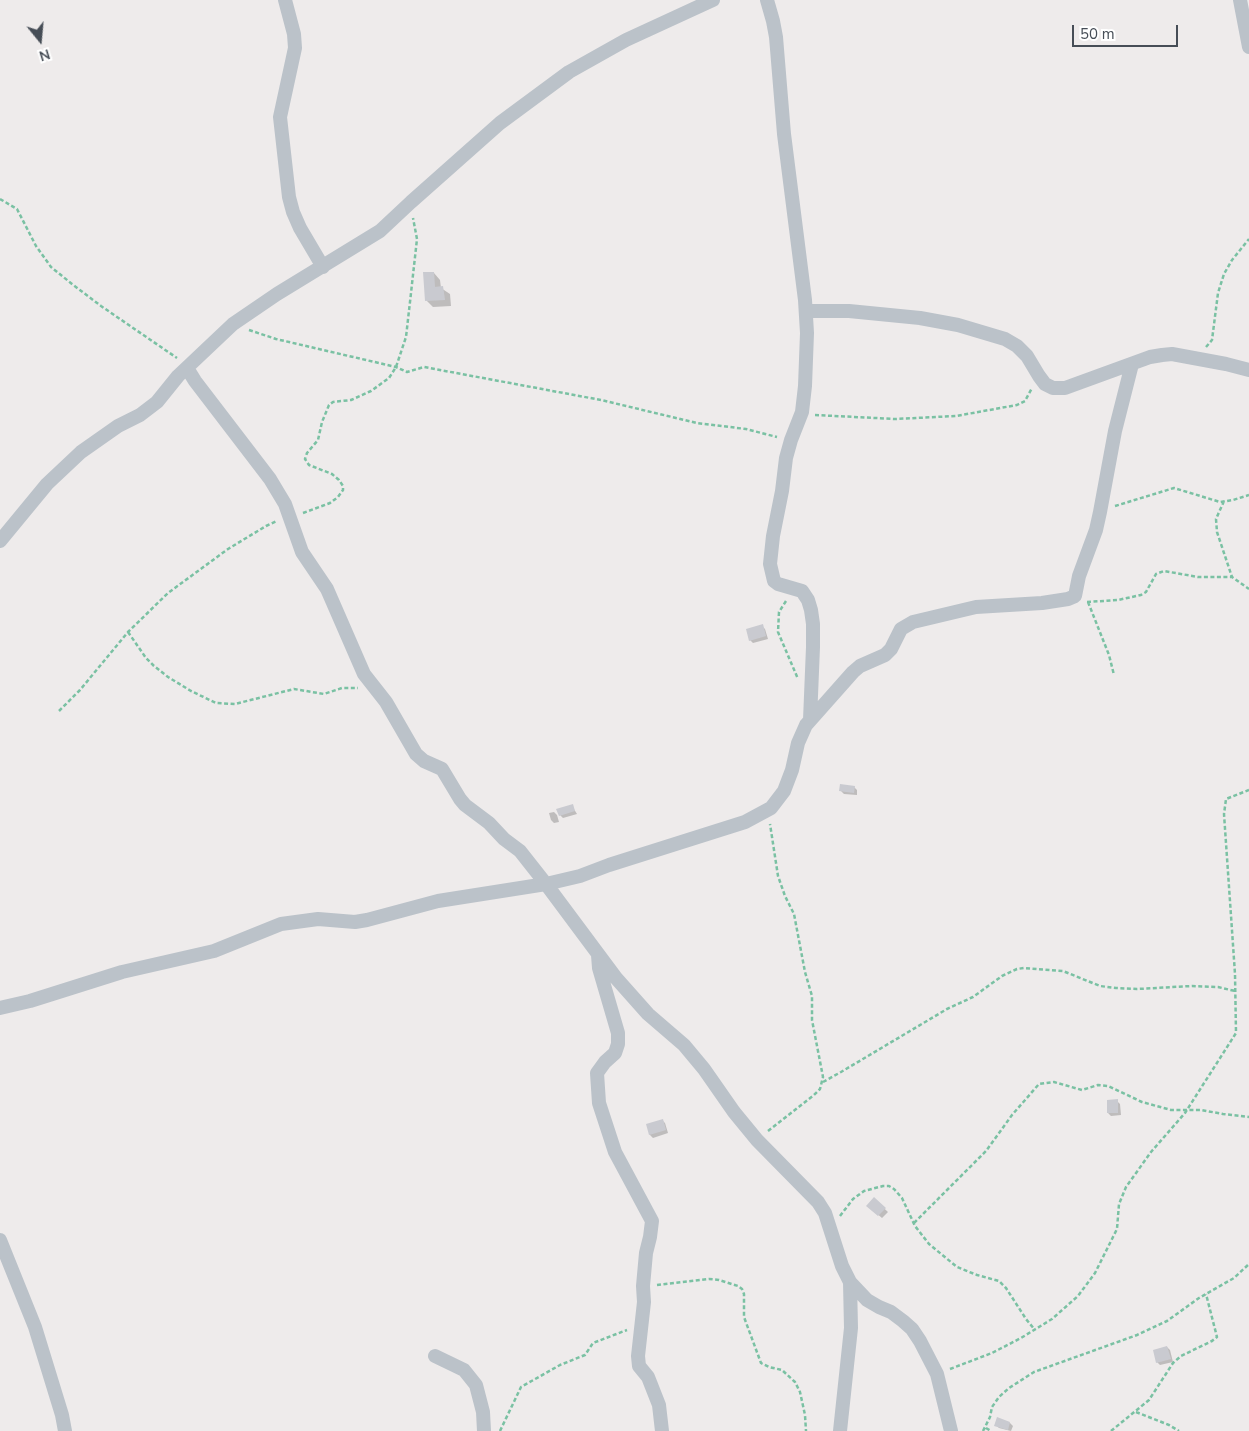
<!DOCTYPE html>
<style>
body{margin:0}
#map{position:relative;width:1249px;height:1431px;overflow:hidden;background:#eeebeb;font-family:"Nunito Sans",sans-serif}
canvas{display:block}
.north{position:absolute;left:15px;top:15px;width:50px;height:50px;-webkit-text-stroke:4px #fff;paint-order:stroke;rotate:163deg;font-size:14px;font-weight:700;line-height:20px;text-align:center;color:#464d56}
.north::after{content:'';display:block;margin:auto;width:18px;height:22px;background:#464d56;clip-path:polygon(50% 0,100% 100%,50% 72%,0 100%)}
.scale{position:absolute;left:1072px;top:25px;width:106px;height:22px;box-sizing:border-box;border:2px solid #464d56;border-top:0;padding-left:6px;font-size:15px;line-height:18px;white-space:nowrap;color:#464d56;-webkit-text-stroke:4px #fff;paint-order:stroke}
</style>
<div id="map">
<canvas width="1249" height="1431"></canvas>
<div class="north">N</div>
<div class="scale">50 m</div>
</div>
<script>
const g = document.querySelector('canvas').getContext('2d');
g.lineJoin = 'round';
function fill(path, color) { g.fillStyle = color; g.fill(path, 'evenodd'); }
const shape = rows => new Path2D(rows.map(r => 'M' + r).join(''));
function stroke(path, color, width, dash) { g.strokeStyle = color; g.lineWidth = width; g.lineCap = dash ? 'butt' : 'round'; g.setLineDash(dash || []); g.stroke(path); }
fill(shape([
 [434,273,440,280,441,288,450,294,451,306,433,307,426,300],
 [762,626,765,629,768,639,753,643,750,640],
 [854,787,857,790,857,795,844,794,841,791],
 [572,806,577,814,563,818,560,815],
 [554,812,557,815,559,822,554,823,551,820,549,813],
 [1117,1101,1120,1104,1121,1115,1111,1116,1108,1113],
 [662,1120,665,1123,668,1133,653,1138,650,1135,647,1125],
 [874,1199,888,1212,882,1218,868,1206],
 [1167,1347,1170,1350,1173,1362,1160,1365,1157,1362],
 [1010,1423,1013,1426,1011,1431,999,1428,996,1425]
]), '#0003');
fill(shape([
 [423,272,434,272,435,287,443,286,445,300,425,301],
 [763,624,766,636,749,641,746,629],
 [840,784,855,786,854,793,839,791],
 [573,804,575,811,559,816,556,809],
 [1118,1099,1118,1113,1107,1113,1107,1100],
 [663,1119,666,1130,649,1135,646,1124],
 [874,1197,886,1208,878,1216,866,1206],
 [1167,1346,1171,1359,1156,1363,1153,1350],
 [997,1417,1010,1422,1008,1430,994,1426]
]), '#c9cad0');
stroke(shape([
 [0,199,17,209,36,246,51,267,72,284,101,306,177,358],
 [249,330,276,339,396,367,407,372,424,367,601,400,697,423,746,429,777,437],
 [1206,347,1212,340,1218,293,1224,274,1232,260,1249,239],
 [815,415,895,419,956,416,1017,405,1025,401,1032,388],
 [1224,501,1216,519,1217,532,1232,577,1249,589],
 [1115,506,1174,488,1220,502,1233,500,1249,495],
 [303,513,330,503,338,497,343,490,343,486,339,480,332,474,309,465,305,459,307,453,318,440,322,422,329,405,333,402,351,400,371,391,389,378,396,367,406,337,411,293,417,239,413,218],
 [786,601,779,612,778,632,798,679],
 [1087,602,1118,600,1141,595,1146,592,1156,574,1164,571,1198,577,1232,577],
 [1088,602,1109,655,1114,675],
 [128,632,146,658,154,666,168,677,191,691,216,703,235,704,294,689,324,694,342,688,358,688],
 [59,711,80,690,128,632,168,593,228,549,266,526,277,521],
 [823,1082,841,1072,947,1009,973,997,1002,976,1017,969,1024,968,1063,971,1100,986,1116,988,1137,989,1192,986,1218,987,1235,991],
 [768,1131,814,1095,820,1089,823,1077,812,1020,812,996,805,972,794,914,785,896,778,876,770,824],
 [840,1216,853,1199,864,1191,883,1186,889,1186,894,1189,902,1198,915,1226,929,1244,957,1267,977,1275,999,1281,1006,1288,1026,1319,1035,1330],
 [914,1223,986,1151,1012,1115,1039,1084,1054,1082,1082,1090,1098,1085,1108,1086,1142,1102,1171,1110,1201,1110,1223,1114,1249,1117],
 [657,1285,709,1279,719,1280,738,1286,742,1289,744,1294,744,1317,761,1363,769,1367,782,1370,795,1382,800,1392,805,1415,806,1431],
 [950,1369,992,1353,1021,1338,1052,1319,1078,1296,1095,1273,1117,1229,1119,1204,1126,1187,1151,1152,1185,1113,1236,1033,1235,974,1224,814,1226,799,1249,790],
 [1136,1412,1169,1425,1179,1431],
 [986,1428,991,1431],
 [500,1431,521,1387,560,1365,585,1355,593,1343,627,1330],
 [983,1431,990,1417,992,1407,999,1397,1009,1388,1034,1372,1137,1335,1167,1321,1199,1298,1234,1278,1249,1264],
 [1111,1431,1149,1400,1173,1363,1181,1356,1212,1341,1217,1337,1206,1294]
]), '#7ac1a3', 2.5, [4, 2.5]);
stroke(shape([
 [285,0,294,34,295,48,280,117,289,197,293,212,300,228,323,267],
 [767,0,773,21,776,37,784,134,805,300,807,333,805,386,802,412,791,440,786,458,782,491,773,536,770,564,774,581,778,584,802,591,808,600,811,610,813,624,813,647,810,720],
 [1240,0,1249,47],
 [806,311,849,311,920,318,958,325,1005,339,1017,346,1027,356,1039,376,1045,384,1053,388,1065,388,1150,357,1162,355,1172,354,1226,364,1249,370],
 [187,368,195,381,270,479,285,504,302,552,327,589,364,674,386,702,416,754,424,761,442,769,460,799,465,805,489,823,504,839,520,851,546,884,616,978,648,1014,684,1045,704,1069,734,1112,757,1140,818,1202,825,1213,842,1266,850,1282,867,1300,879,1307,891,1312,903,1321,912,1329,920,1341,937,1374,951,1431],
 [0,541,47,484,81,452,118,426,140,415,157,402,178,376,233,324,277,294,380,231,411,202,500,123,569,72,626,40,713,0],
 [598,955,599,968,618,1033,618,1044,615,1053,605,1062,597,1073,599,1103,615,1152,652,1221,650,1237,646,1253,643,1286,644,1302,638,1356,639,1366,648,1377,659,1405,662,1431],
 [0,1008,30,1001,122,972,214,951,281,924,318,919,355,922,367,920,438,901,546,884,580,876,609,865,745,822,771,808,784,791,792,770,798,743,806,725,853,672,860,666,885,655,891,649,901,629,913,622,976,607,1042,603,1068,599,1075,596,1079,576,1096,530,1100,512,1115,431,1132,364],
 [0,1240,35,1327,62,1415,65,1431],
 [435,1356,464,1370,476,1385,483,1412,484,1431],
 [840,1431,851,1328,850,1282]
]), '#bbc2c9', 14);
</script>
